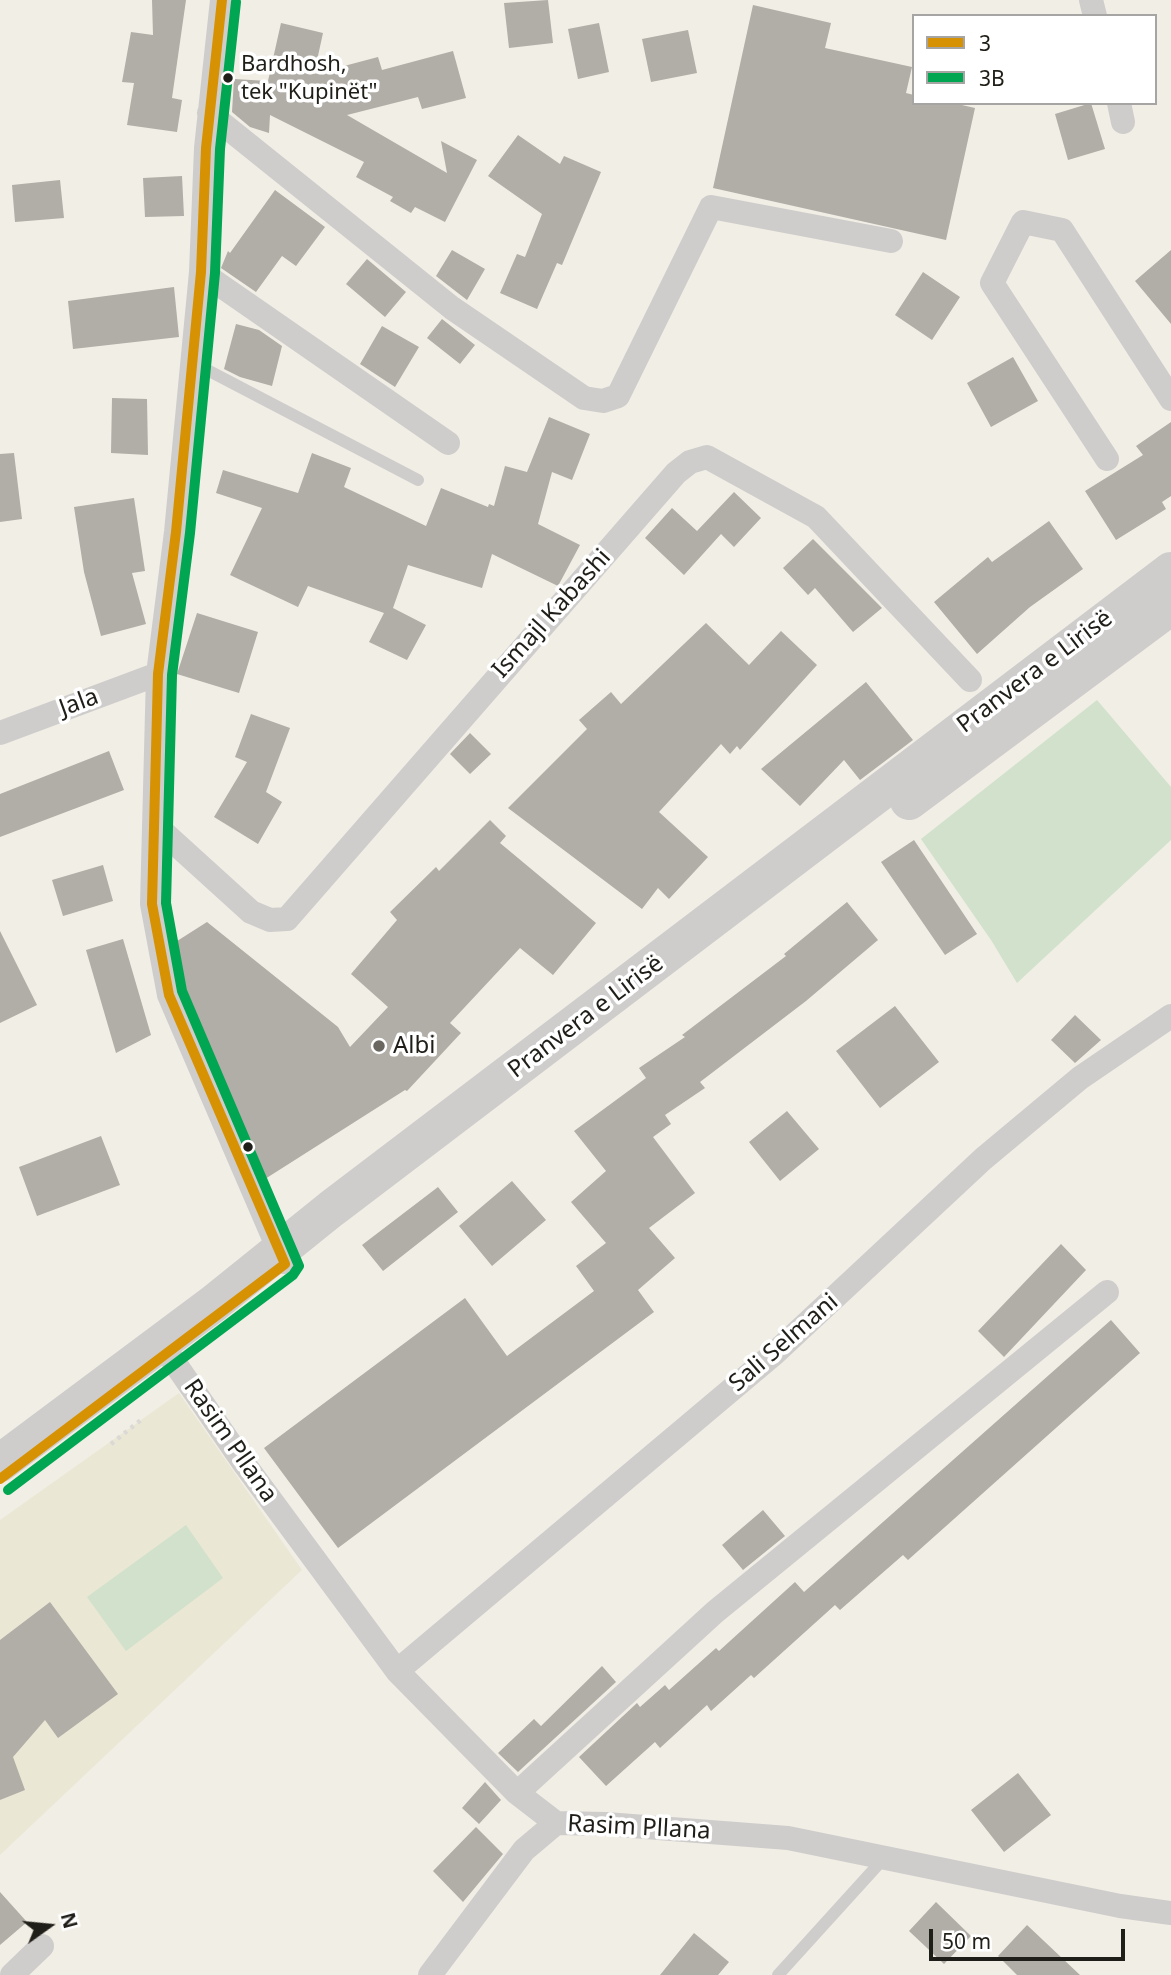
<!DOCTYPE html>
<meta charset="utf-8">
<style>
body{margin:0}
#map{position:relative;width:1171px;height:1975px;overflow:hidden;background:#f1eee5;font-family:"Noto Sans",sans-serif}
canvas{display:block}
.legend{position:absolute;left:912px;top:14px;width:245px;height:91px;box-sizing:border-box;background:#fff;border:2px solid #a6a5a3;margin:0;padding:9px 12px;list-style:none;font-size:21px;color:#201e18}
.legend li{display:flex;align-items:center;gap:14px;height:35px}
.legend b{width:35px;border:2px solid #a6a5a3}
.north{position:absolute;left:14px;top:1891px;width:70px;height:70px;-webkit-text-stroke:5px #fff;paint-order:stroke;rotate:75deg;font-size:19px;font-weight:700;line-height:28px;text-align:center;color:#201e18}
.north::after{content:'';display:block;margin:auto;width:24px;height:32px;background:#201e18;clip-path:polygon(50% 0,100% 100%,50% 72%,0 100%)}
.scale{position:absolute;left:929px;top:1929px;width:196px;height:32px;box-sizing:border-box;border:4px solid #201e18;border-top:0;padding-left:9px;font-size:21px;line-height:24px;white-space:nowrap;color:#201e18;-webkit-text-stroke:5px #fff;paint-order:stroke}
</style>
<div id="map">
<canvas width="1171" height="1975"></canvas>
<ul class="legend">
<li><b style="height:9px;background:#d79204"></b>3</li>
<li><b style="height:9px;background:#00a651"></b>3B</li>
</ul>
<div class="north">N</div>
<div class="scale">50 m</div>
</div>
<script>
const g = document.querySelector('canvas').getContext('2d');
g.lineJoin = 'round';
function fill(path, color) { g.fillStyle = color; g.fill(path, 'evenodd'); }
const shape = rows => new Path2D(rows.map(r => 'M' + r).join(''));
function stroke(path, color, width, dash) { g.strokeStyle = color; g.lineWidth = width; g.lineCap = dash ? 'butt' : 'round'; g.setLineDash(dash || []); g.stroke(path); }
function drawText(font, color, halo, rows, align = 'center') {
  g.font = font + ' "Noto Sans",sans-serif'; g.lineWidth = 7; g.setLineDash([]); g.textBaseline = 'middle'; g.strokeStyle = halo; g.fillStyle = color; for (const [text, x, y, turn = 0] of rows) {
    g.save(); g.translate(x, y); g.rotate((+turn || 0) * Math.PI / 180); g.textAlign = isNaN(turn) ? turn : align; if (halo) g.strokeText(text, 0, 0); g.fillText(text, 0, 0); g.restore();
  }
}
fill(shape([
 [179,1393,302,1570,0,1855,0,1520]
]), '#ebe7d5');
fill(shape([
 [1097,700,1171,787,1171,840,1017,983,991,940,921,839],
 [186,1525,223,1578,126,1651,87,1597]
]), '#d1e1cc');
fill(shape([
 [152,0,186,0,172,98,182,100,177,132,127,125,134,83,122,82,131,32,153,35],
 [548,0,553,43,509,48,504,3],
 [753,5,831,23,825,48,912,67,906,93,914,95,914,103,953,103,975,108,946,240,713,188],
 [281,23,323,33,314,74,378,57,382,70,453,51,466,98,422,109,418,97,347,115,447,173,441,141,477,160,445,222,415,207,411,213,390,201,393,197,356,177,364,162,270,115,269,133,250,127,232,112,234,79,268,81],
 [599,23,609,72,578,79,568,29],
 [688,30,697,73,651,82,642,39],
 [1091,103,1105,149,1068,160,1055,114],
 [518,135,560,164,564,156,601,172,562,265,557,263,537,309,500,293,517,254,525,257,542,214,488,176],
 [182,176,184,216,145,217,143,178],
 [60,180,64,218,15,222,12,185],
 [275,190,325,227,296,266,282,256,256,292,221,268,228,251,230,253],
 [452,250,485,269,467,300,436,276],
 [1171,250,1171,324,1135,281],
 [367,259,406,292,385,317,346,284],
 [923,272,960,297,932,340,895,315],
 [174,287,179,337,73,349,68,301],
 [442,319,475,345,460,364,427,338],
 [236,324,259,330,282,346,272,386,240,377,224,369],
 [382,326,419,347,395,387,360,364],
 [1013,357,1038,401,991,427,967,383],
 [112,398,147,399,148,455,111,453],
 [549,417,590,434,572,480,552,472,538,524,580,545,558,586,492,554,482,588,408,565,393,608,426,625,407,660,369,642,384,613,308,586,298,607,230,575,262,508,216,493,223,470,298,493,312,453,351,468,344,487,426,526,441,488,488,507,489,504,494,506,505,466,527,472],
 [1171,422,1171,496,1162,502,1166,509,1116,540,1085,491,1143,455,1136,446],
 [14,453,22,519,0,522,0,454],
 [734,492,761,518,734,547,721,534,684,575,645,538,672,508,697,531],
 [134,498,145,571,132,573,146,624,101,636,84,572,74,507],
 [1049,521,1083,569,1030,607,977,654,934,602,988,557,992,562],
 [813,539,882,608,853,632,815,588,808,595,783,568],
 [197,613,258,632,239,693,177,674],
 [706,623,749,665,781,631,817,665,740,750,737,746,730,754,721,744,659,812,708,857,669,899,658,888,642,909,508,808,587,729,579,720,611,692,621,704],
 [866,682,913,740,860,780,844,760,800,806,761,769],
 [251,714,290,728,266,792,282,802,258,844,214,817,247,762,235,757],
 [470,733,491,754,470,774,450,754],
 [109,751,124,790,0,837,0,794],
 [490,820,506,836,500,843,596,923,553,975,520,948,450,1023,461,1033,407,1091,405,1090,265,1179,187,998,174,943,207,922,338,1027,350,1047,388,1007,351,974,397,920,390,912,436,867,439,871],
 [914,840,977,934,945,955,881,862],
 [103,865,113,901,63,916,52,880],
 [847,902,878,940,806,1001,700,1082,705,1088,665,1115,671,1124,653,1137,695,1193,649,1228,675,1258,638,1290,654,1312,338,1548,264,1448,465,1298,507,1356,594,1291,576,1266,606,1243,571,1202,606,1171,574,1131,646,1078,639,1068,685,1037,682,1035,786,956,784,954],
 [0,931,37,1005,0,1023],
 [123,939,151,1035,116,1053,86,950],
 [895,1006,939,1062,880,1108,836,1051],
 [1075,1015,1101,1040,1075,1063,1051,1040],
 [787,1111,819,1149,780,1181,749,1142],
 [101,1136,120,1185,37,1216,19,1167],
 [512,1181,546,1220,492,1266,459,1226],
 [438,1187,458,1212,383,1271,362,1245],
 [1061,1244,1086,1270,1004,1357,978,1331],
 [1111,1320,1140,1353,908,1560,903,1555,840,1610,835,1605,754,1678,751,1675,711,1711,707,1705,660,1748,655,1742,606,1786,579,1757,637,1703,640,1707,665,1685,669,1690,716,1648,719,1651,795,1582,804,1592],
 [763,1510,785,1536,743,1570,722,1545],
 [50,1602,118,1694,58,1738,45,1720,13,1757,25,1790,0,1800,0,1640],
 [602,1666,616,1682,518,1772,498,1753,534,1719,541,1726],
 [1018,1773,1051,1815,1004,1852,971,1810],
 [485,1782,501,1800,479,1824,462,1808],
 [476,1827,503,1854,463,1902,433,1871],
 [0,1892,27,1922,0,1945],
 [936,1902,971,1936,944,1964,909,1931],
 [1027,1925,1080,1975,1017,1975,998,1956],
 [694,1933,729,1962,718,1975,660,1975]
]), '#b1ada7');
stroke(shape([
 [111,1444,142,1419]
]), '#dad9d6', 4.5, [3.5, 5]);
stroke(shape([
 [192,362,418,480],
 [778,1975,886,1856]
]), '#cfcdcc', 12);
stroke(shape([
 [222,0,206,148,201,272,176,532,158,674,152,904,169,995,284,1262],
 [1091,0,1095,16],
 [1119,103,1123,122],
 [209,113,452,308,584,398,603,401,618,396,711,207,891,241],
 [201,272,448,443],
 [1107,459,992,283,1023,222,1062,230,1171,399],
 [0,733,158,674],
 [154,824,251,912,270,920,287,919,676,473,690,462,707,457,816,517,970,680],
 [161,1343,245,1465,397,1671,517,1793,556,1823,606,1824,788,1838,1120,1906,1171,1913],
 [397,1671,775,1353,983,1159,1080,1078,1171,1016],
 [517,1793,715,1612,1107,1292],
 [12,1975,42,1946],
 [430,1975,524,1850,556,1823]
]), '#cfcdcc', 24);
stroke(shape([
 [909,801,1171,606],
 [0,1463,213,1304,331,1209,1171,571]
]), '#cfcdcc', 38);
stroke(shape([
 [0,1479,285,1264,169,995,152,904,158,674,176,532,201,272,206,148,222,0]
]), '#d79204', 10);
stroke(shape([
 [8,1490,293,1275,299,1266,182,991,166,903,172,675,190,533,215,273,220,149,236,2]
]), '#00a651', 10);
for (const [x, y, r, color] of [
 [228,78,6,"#201e18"],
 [379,1046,7,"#696760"],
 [248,1147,6,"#201e18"]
]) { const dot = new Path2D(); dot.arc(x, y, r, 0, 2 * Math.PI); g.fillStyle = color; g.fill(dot); stroke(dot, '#fff', 2.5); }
drawText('22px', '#201e18', '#fff', [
 ["Bardhosh,",241,65],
 ["tek \"Kupinët\"",241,93]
], 'left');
drawText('24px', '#201e18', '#fff', [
 ["Ismajl Kabashi",552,614,-48],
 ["Pranvera e Lirisë",1035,672,-37],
 ["Jala",79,703,-20],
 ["Pranvera e Lirisë",586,1017,-37],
 ["Sali Selmani",784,1343,-41],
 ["Rasim Pllana",230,1441,55],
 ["Rasim Pllana",639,1828,3]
]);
drawText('24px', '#201e18', '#fff', [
 ["Albi",393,1046]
], 'left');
</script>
